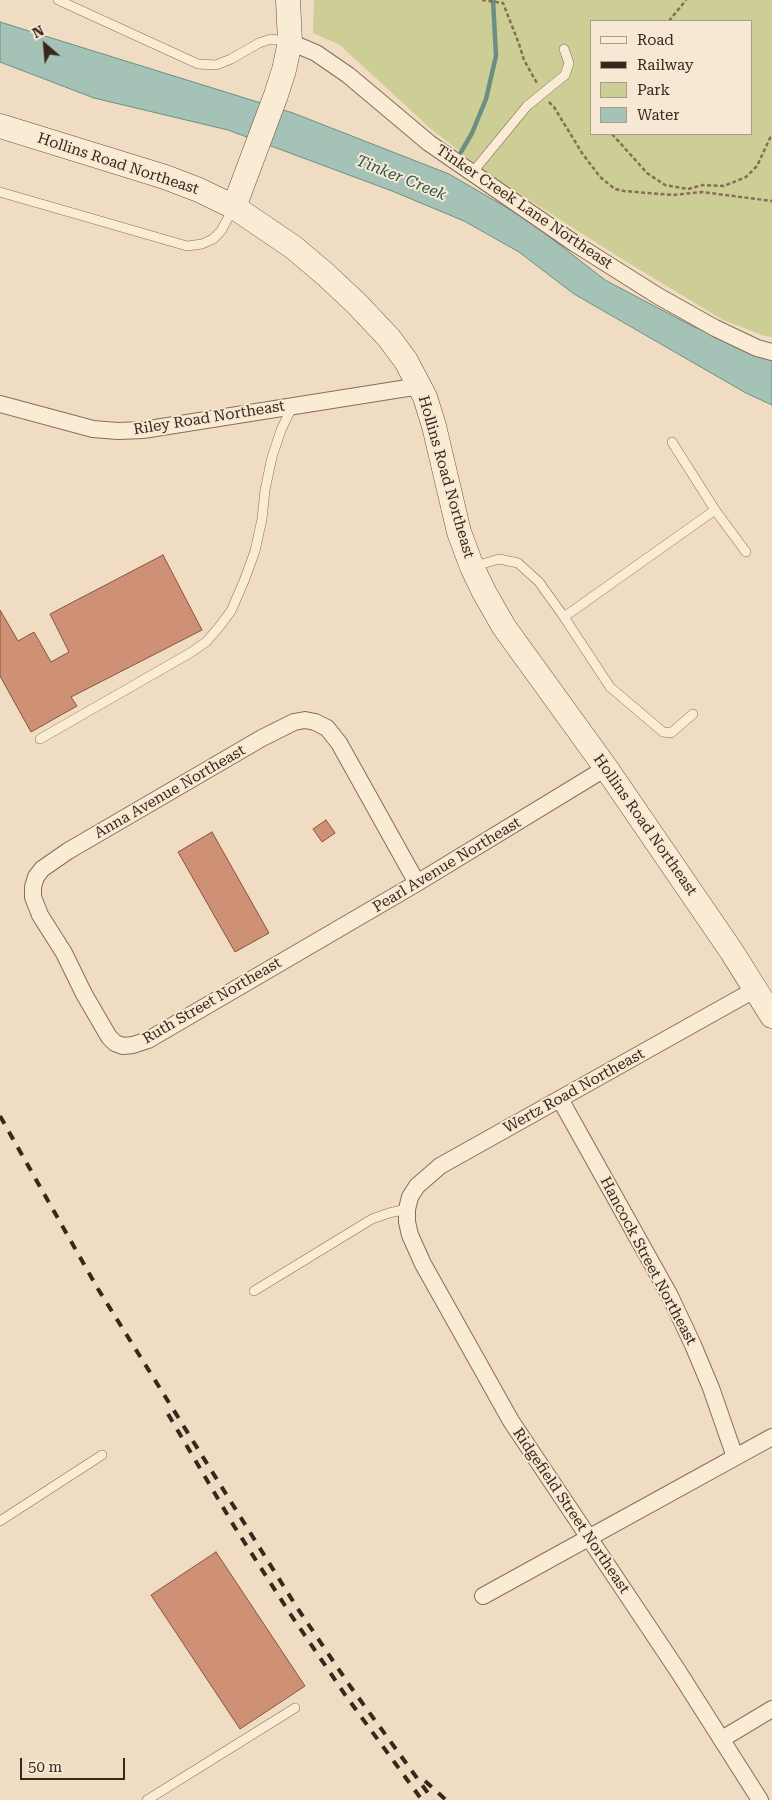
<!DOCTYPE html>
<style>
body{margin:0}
#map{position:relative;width:772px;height:1800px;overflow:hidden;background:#efdcc2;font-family:"Roboto Serif",serif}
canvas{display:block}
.legend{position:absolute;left:590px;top:20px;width:162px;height:115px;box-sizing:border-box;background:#f6e8d2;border:1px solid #aa9b8a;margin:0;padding:6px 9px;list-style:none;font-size:15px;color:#39271d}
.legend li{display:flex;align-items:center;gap:10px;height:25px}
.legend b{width:25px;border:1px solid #aa9b8a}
.north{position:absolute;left:20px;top:20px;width:50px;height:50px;-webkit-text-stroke:4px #f6e8d2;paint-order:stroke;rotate:333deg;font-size:14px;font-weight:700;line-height:20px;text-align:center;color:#39271d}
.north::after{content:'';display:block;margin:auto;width:18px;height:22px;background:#39271d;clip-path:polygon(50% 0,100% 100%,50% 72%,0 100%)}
.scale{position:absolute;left:20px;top:1758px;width:105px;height:22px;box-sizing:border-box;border:2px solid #39271d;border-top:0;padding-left:6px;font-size:15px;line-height:18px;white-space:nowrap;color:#39271d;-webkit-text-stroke:4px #f6e8d2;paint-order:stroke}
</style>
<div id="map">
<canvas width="772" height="1800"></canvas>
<ul class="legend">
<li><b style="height:6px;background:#faebd5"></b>Road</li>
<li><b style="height:6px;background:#39271d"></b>Railway</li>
<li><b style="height:14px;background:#cdce95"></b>Park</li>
<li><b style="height:14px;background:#a4c2b6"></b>Water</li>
</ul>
<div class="north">N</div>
<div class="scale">50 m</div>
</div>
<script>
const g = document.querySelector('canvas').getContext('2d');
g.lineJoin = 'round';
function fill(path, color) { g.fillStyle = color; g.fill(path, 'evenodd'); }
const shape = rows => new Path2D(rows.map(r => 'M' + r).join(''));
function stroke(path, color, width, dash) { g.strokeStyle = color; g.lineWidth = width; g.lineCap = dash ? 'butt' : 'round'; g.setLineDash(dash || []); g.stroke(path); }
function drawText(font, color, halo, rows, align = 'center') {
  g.font = font + ' "Roboto Serif",serif'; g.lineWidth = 4; g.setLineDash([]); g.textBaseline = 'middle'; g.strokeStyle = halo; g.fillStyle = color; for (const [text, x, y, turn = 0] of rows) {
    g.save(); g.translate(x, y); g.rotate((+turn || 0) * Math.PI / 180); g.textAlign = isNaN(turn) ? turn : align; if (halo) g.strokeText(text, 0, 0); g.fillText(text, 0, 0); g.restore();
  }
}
fill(shape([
 [314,0,772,0,772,337,765,336,723,320,622,259,487,173,431,129,340,45,313,33],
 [591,21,751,21,751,134,591,134]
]), '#cdce95');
const water = shape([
 [0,22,293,113,449,174,528,220,605,280,694,327,772,357,772,405,746,393,574,294,519,252,464,221,392,191,228,130,94,98,0,62,0,22]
]);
fill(water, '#a4c2b6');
stroke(water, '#6b9083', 1);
stroke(shape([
 [461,152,472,133,486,99,496,56,493,0]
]), '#6b9083', 4.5);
const building = shape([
 [163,555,202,630,71,697,77,706,31,732,0,676,0,610,18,641,34,632,51,662,69,652,50,614,163,555],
 [326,820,335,833,322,842,313,829,326,820],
 [212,832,269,933,235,952,178,852,212,832],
 [216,1552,305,1686,240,1729,151,1595,216,1552]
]);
fill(building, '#ce9176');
stroke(building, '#89533e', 1);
const lane = shape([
 [58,0,198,64,216,65,231,59,259,43,271,39,289,42],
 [472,173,527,106,565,75,569,63,564,49],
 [0,192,187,246,202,244,213,239,221,231,234,207],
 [672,442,715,510,746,552],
 [472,567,499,559,518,563,539,582,564,617,715,510],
 [564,617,610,687,663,732,671,733,693,714],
 [40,739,190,653,206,642,219,627,231,611,244,581,255,551,262,519,265,490,272,457,281,430,293,405],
 [254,1291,372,1219,389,1213,407,1209],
 [0,1521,102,1455],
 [147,1800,295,1708]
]);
const street = shape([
 [290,42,316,53,348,75,429,143,574,243,658,296,715,328,757,348,772,352],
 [0,404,93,429,118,431,143,430,420,386],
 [417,883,339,743,327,728,315,722,305,720,294,722,262,738,68,851,42,869,36,877,33,887,33,897,40,915,64,953,84,994,109,1037,115,1043,123,1046,133,1045,148,1040,417,883,606,768],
 [756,989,440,1166,417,1186,410,1197,407,1209,407,1222,410,1235,423,1264,511,1421,678,1671,760,1800],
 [560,1099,670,1296,693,1345,711,1388,735,1457],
 [483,1596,772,1437],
 [722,1739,772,1709]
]);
const secondary = shape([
 [0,126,165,177,199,190,234,207,293,247,325,274,357,304,389,338,406,361,425,397,434,426,459,532,472,567,484,592,504,627,606,768,732,952,772,1016],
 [234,207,276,95,284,70,290,42,288,0]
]);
stroke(lane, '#896d58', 10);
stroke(street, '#896d58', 18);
stroke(secondary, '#6b4e3c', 25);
stroke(shape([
 [482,0,503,3,519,44,524,60,538,85],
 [669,21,686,0],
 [549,102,554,107,582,153,600,177,615,189,624,191,673,195,702,192,772,201],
 [612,134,647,173,665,185,688,189,703,185,724,186,746,177,757,166,770,138,772,137]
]), '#896d58', 2.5, [4, 2.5]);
stroke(lane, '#faebd5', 9);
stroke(street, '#faebd5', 16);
stroke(secondary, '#faebd5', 24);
stroke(shape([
 [0,1116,98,1289,296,1606,350,1686,433,1800],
 [168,1414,234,1526,291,1615,346,1696,422,1800],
 [425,1781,446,1800]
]), '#39271d', 4, [9, 9]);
drawText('15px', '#39271d', '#f6e8d2', [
 ["Hollins Road Northeast",118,164,18],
 ["Tinker Creek Lane Northeast",524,207,34],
 ["Riley Road Northeast",209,418,-9],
 ["Hollins Road Northeast",446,477,74],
 ["Anna Avenue Northeast",170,792,-30],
 ["Hollins Road Northeast",645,825,55],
 ["Pearl Avenue Northeast",447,865,-31],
 ["Ruth Street Northeast",212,1001,-30],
 ["Wertz Road Northeast",574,1091,-29],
 ["Hancock Street Northeast",648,1261,62],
 ["Ridgefield Street Northeast",571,1511,56]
]);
drawText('italic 16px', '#2c5951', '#f6e8d2', [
 ["Tinker Creek",401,178,22]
]);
</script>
